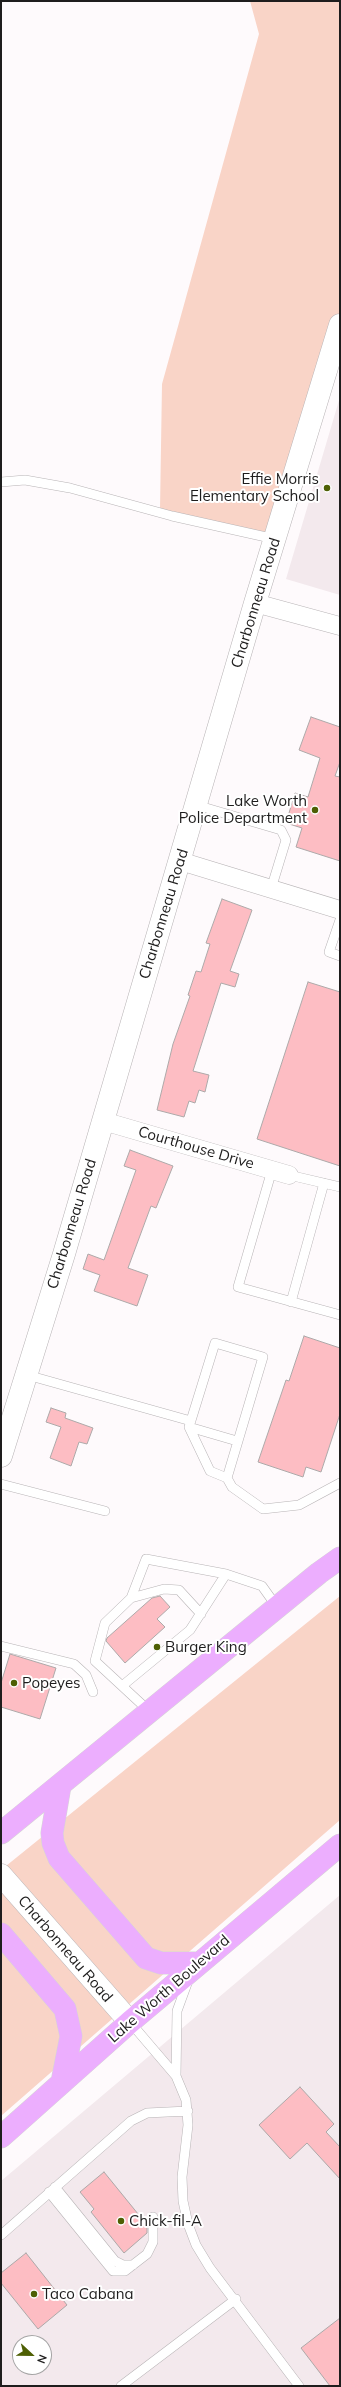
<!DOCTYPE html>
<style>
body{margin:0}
#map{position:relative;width:341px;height:2387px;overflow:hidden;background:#fefafc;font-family:Mulish,sans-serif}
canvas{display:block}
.frame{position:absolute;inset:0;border:2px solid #1e1d1d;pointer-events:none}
.north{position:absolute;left:12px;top:2335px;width:40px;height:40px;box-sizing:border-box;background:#fff;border:1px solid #a5a5a5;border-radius:50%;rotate:112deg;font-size:11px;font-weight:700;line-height:16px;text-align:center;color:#1e1d1d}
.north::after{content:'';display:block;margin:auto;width:14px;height:18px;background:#4e5f04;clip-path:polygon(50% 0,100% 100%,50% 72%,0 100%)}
</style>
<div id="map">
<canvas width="341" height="2387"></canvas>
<div class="frame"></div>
<div class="north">N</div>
</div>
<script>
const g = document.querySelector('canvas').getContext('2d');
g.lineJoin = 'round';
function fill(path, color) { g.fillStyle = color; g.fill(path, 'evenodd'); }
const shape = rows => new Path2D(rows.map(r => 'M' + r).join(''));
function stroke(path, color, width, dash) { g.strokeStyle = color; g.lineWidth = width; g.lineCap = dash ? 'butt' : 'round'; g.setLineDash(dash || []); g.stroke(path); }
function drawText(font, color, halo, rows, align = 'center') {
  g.font = font + ' Mulish,sans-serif'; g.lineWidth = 4; g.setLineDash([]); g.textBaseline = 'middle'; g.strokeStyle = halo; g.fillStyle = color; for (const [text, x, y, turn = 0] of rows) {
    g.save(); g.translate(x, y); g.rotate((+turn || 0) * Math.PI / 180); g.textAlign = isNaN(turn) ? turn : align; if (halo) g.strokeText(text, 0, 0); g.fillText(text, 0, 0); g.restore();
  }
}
fill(shape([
 [340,397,340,595,286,579],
 [340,1895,340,2386,1,2386,1,2181],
 [20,2343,44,2343,44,2367,20,2367]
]), '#f3e9ed');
fill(shape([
 [250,1,340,1,340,325,275,539,160,509,162,384,259,34],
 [340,1596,340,1820,1,2116,1,1870]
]), '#f9d4c7');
const building = shape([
 [311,717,340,727,340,762,335,776,340,777,340,861,296,847,302,828,286,823,295,793,308,797,320,758,299,750,311,717],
 [222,899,252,910,230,971,239,974,235,987,221,983,193,1071,209,1075,205,1092,199,1090,195,1103,189,1101,184,1117,157,1110,173,1044,190,996,188,995,196,971,201,972,210,944,206,943,222,899],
 [308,982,340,992,340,1166,257,1139,308,982],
 [130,1150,173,1166,156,1208,151,1206,128,1268,148,1275,137,1306,94,1291,100,1275,83,1269,88,1254,104,1260,136,1170,124,1166,130,1150],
 [304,1336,340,1348,340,1414,321,1472,306,1467,303,1477,258,1462,286,1380,289,1381,304,1336],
 [51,1408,66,1413,65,1418,93,1428,87,1444,79,1442,71,1466,50,1458,61,1427,46,1422,51,1408],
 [160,1596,170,1607,157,1619,165,1627,125,1663,106,1641,107,1638,152,1598,160,1596],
 [10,1654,56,1668,40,1719,1,1707,1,1683,10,1654],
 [300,2087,334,2124,326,2132,340,2147,340,2179,307,2143,290,2159,259,2125,300,2087],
 [104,2172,147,2225,147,2233,124,2253,91,2212,94,2209,80,2192,104,2172],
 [26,2253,67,2305,38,2329,1,2283,1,2273,26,2253],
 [340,2318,340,2386,330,2386,301,2348,340,2318]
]);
fill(building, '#fdbdc3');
stroke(building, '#ada9a9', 1);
const service = shape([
 [1,482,25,480,70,488,172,516,275,539],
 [196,805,281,830,286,840,271,889],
 [340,920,329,952,340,956],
 [272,1170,238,1287,340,1315],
 [289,1175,340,1187],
 [291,1302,324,1183],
 [27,1375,191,1421],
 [189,1427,210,1471,227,1478],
 [237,1441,189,1427,215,1343,263,1357,227,1478,232,1487,263,1509,299,1505,340,1483],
 [1,1484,105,1511],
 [226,1574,262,1586,277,1607],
 [131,1598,164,1589,179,1590,201,1614],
 [1,1646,74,1664,86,1675,93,1692],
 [122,1686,190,1630,226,1574,146,1559,131,1598,105,1623,95,1661,149,1711],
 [130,2022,176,2076,186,2100,188,2125,182,2177,183,2201,188,2224,196,2245,210,2268,299,2386],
 [176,2076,177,2011,188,1981],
 [55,2187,115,2261,123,2265,133,2265],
 [49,2192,113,2271,125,2271,147,2254,153,2242,153,2217],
 [1,2235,131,2121,147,2113,188,2111],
 [121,2386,236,2299]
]);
const minor = shape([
 [255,603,340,626],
 [180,861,340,910],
 [103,1121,289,1175]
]);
const tertiary = shape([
 [1,1456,64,1254,255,603,340,325],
 [1,1875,130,2022]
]);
const trunk = shape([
 [60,1786,52,1833,53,1843,59,1858,146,1958,161,1963,199,1963],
 [1,1833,319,1573,340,1558],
 [1,1934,65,2009,71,2036,62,2082],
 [1,2137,130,2022,340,1845]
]);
stroke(service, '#b8b4b6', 10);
stroke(minor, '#b8b4b6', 19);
stroke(tertiary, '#b8b4b6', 23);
stroke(trunk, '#d6d6d6', 23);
stroke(service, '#fff', 9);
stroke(minor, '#fff', 18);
stroke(tertiary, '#fff', 22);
stroke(trunk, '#ecaefe', 22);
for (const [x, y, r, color] of [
 [327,488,4,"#4e5f04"],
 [315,810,4,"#4e5f04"],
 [157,1647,4,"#4e5f04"],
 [14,1683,4,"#4e5f04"],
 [121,2221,4,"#4e5f04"],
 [34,2294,4,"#4e5f04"]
]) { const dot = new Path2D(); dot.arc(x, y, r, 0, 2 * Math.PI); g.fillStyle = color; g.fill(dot); stroke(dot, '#fff', 1.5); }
drawText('15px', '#1e1d1d', '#fff', [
 ["Effie Morris",319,479,"right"],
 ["Elementary School",319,496,"right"],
 ["Lake Worth",307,801,"right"],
 ["Police Department",307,818,"right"],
 ["Burger King",165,1647],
 ["Popeyes",22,1683],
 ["Chick-fil-A",129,2221],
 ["Taco Cabana",42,2294]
], 'left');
drawText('15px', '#1e1d1d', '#fff', [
 ["Charbonneau Road",256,603,-73],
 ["Charbonneau Road",164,914,-73],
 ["Courthouse Drive",196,1148,16],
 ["Charbonneau Road",72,1224,-73],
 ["Charbonneau Road",65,1949,49],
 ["Lake Worth Boulevard",169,1989,-41]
]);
</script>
